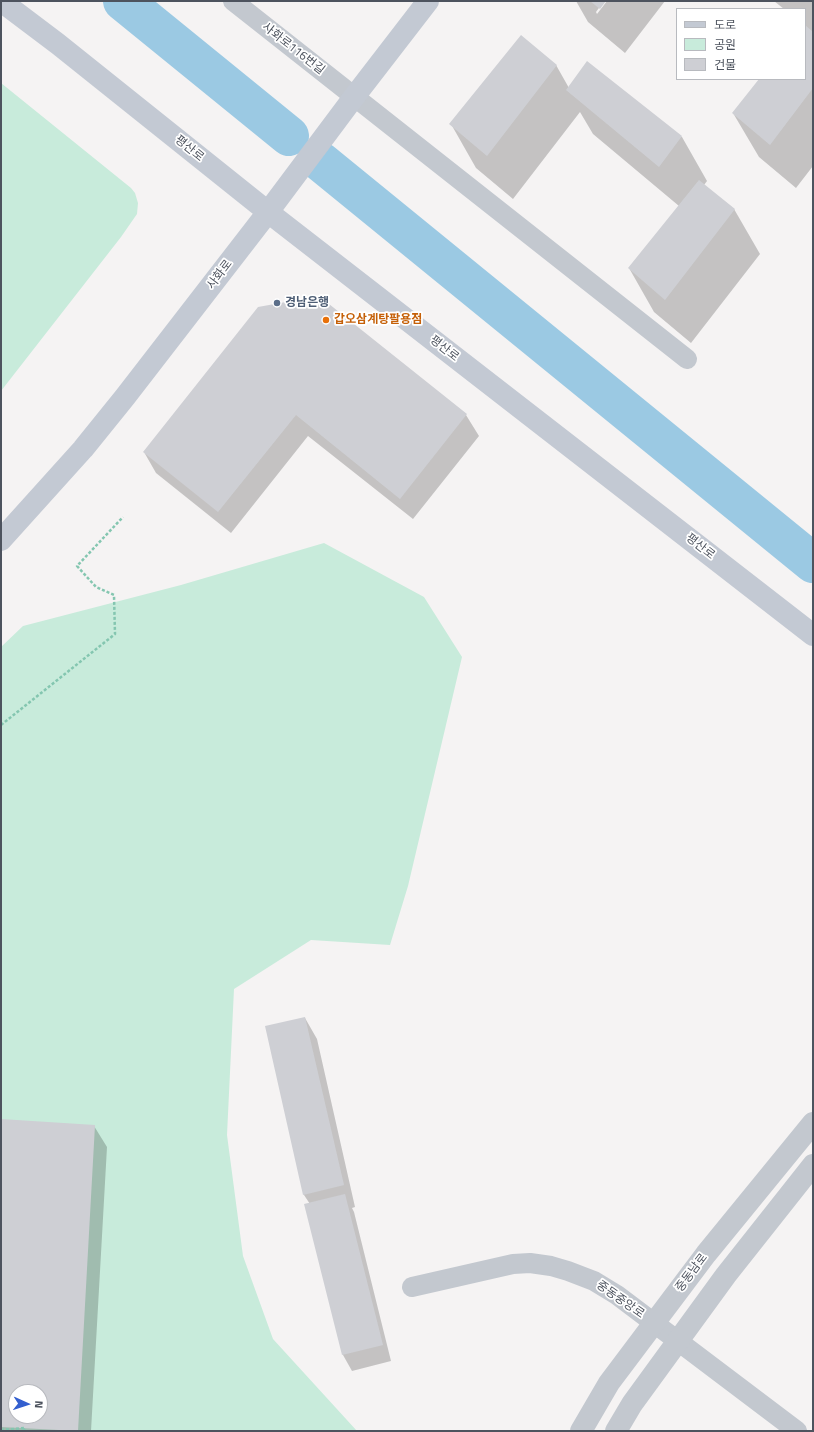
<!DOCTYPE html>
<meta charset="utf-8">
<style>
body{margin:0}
#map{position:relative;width:814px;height:1432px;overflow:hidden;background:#f5f3f3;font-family:"Titillium Web","Noto Sans KR",sans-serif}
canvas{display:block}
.frame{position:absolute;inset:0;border:2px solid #4d535e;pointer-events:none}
.legend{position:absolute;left:676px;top:8px;width:130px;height:72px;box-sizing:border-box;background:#fff;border:1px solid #b8babf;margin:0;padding:5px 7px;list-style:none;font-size:12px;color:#4d535e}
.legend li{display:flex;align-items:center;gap:8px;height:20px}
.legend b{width:20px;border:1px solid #b8babf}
.north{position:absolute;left:8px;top:1384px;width:40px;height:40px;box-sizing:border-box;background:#fff;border:1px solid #b8babf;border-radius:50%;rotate:93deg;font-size:11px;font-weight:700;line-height:16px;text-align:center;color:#4d535e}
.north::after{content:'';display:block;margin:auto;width:14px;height:18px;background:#335fcf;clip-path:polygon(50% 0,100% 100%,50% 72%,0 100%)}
</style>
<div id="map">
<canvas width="814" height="1432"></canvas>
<div class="frame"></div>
<ul class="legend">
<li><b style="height:5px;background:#c3c9d3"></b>도로</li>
<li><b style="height:11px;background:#c8ebdb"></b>공원</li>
<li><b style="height:11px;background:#cecfd4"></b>건물</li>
</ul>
<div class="north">N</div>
</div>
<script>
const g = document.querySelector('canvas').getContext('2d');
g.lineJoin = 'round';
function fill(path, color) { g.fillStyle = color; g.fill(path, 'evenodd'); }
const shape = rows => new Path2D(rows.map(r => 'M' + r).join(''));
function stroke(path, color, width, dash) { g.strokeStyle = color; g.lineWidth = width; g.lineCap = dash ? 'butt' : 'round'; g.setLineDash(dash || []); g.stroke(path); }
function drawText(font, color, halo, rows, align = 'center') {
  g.font = font + ' "Titillium Web","Noto Sans KR",sans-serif'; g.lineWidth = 3.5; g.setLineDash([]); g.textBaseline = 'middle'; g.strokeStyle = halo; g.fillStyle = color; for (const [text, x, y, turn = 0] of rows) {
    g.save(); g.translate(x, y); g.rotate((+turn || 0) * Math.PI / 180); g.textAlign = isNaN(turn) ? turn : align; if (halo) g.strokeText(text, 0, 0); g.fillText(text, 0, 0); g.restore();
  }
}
fill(shape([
 [1,83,131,188,135,193,138,203,137,214,121,237,1,391],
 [324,543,424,597,462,657,408,886,390,945,311,940,234,989,227,1135,243,1256,273,1339,357,1431,1,1431,1,647,23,626,181,585],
 [16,1392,40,1392,40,1416,16,1416]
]), '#c8ebdb');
fill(shape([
 [576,1,604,1,596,12,597,14,607,1,665,1,625,53,588,22],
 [774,1,813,1,813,166,796,188,759,157,733,113,761,79,805,79,805,9,784,9],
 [556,65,569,88,682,137,707,181,704,185,734,209,760,254,691,343,654,312,629,268,679,206,593,134,580,112,513,199,476,168,451,124],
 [319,297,466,415,479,436,413,519,308,436,231,533,156,473,144,452],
 [305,1018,317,1039,355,1207,352,1208,354,1212,391,1361,352,1371,343,1355,310,1204,304,1195],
 [1,1120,94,1126,107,1147,91,1431,1,1431],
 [16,1392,40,1392,40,1416,16,1416]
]), '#0003');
stroke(shape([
 [123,1,289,136],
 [321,162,813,563]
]), '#9bc9e3', 40);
fill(shape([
 [590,1,606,1,600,9],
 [805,25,813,32,813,88,770,145,732,113,759,79,805,79],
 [521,35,557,65,487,156,449,124],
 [587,61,682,136,659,167,566,90],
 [699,180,735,209,665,300,628,268],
 [319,296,467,414,400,499,296,415,218,512,143,452,258,307],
 [305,1017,344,1185,303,1195,265,1026],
 [1,1119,95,1125,78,1431,1,1427],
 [16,1392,40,1392,40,1416,16,1416],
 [345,1194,383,1345,342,1355,304,1204]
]), '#cecfd4');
stroke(shape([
 [1,725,115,634,114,595,96,587,77,566,123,517],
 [1,1430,25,1428],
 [23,1431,25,1428,25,1431]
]), '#84c6b0', 2.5, [3, 2]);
stroke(shape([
 [233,1,687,359],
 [412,1287,513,1264,530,1263,551,1266,568,1271,594,1281,617,1295,797,1431]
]), '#c3c8cf', 20);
stroke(shape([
 [581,1431,609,1383,706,1254,813,1123],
 [616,1431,632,1404,726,1275,813,1165]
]), '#c3c8cf', 22);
stroke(shape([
 [1,1,58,44,268,212,813,635],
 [1,540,83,449,125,397,268,212,354,97,428,1]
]), '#c3c9d3', 22);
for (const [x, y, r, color] of [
 [277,303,4,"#5c6f8a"],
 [326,320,4,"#e8710a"]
]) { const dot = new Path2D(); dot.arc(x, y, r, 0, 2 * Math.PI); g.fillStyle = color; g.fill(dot); stroke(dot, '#fff', 1.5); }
drawText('12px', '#4d535e', '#fff', [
 ["사화로116번길",293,49,38],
 ["평산로",189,149,39],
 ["사화로",220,275,-53],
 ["평산로",444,349,38],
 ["평산로",700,547,38],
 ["중동남로",692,1273,-53],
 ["중동중앙로",620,1300,35]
]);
drawText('bold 12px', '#4e5e75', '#fff', [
 ["경남은행",285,303]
], 'left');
drawText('bold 12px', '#c56008', '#fff', [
 ["갑오삼계탕팔용점",334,320]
], 'left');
</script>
